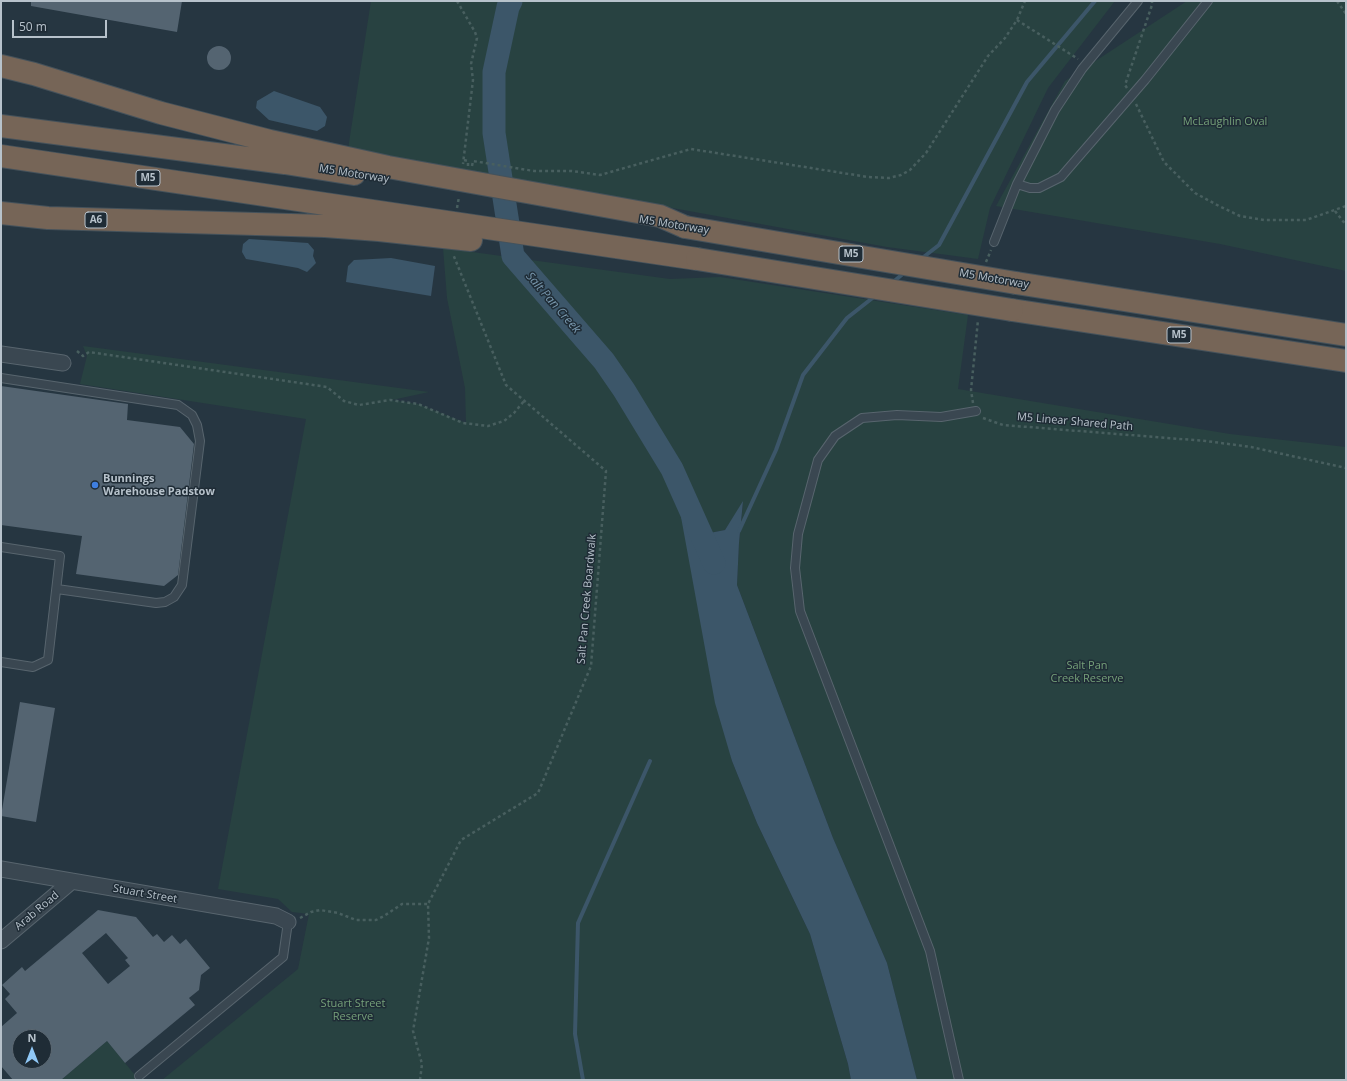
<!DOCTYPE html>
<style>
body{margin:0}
#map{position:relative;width:1347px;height:1081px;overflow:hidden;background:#263641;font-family:"Open Sans",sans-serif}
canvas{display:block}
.frame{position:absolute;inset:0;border:2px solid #b7c2cb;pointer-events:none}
.north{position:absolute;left:12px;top:1029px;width:40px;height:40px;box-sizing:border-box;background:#1f2c36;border:1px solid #5c6872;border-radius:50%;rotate:0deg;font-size:11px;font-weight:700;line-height:16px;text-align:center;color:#b7c2cb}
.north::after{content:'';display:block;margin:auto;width:14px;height:18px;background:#90c8f7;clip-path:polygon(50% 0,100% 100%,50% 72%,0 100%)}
.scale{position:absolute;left:12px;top:20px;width:95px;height:18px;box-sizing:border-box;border:2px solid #b7c2cb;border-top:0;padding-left:5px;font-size:12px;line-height:14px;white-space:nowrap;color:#b7c2cb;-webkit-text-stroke:3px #1f2c36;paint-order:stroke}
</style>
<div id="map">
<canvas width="1347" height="1081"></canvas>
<div class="frame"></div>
<div class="north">N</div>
<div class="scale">50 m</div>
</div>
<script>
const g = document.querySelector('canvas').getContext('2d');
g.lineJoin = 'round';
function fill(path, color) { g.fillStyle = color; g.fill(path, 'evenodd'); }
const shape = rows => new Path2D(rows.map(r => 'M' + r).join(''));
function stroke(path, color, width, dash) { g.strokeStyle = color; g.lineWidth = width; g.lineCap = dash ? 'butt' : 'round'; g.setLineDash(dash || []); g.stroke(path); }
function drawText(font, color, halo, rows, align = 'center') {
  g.font = font + ' "Open Sans",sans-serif'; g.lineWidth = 3; g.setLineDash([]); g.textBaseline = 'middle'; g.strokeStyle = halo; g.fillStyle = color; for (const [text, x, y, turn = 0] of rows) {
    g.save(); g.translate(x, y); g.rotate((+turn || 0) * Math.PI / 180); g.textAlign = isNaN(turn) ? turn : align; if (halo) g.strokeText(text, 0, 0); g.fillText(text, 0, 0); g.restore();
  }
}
fill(shape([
 [371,1,1115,1,1048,88,990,208,978,259,887,247,348,149],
 [1187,1,1346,1,1346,271,1220,244,996,206,1065,81],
 [443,248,670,279,720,277,968,315,958,389,1230,434,1346,447,1346,1080,917,1080,887,963,833,838,737,585,739,543,743,503,725,530,699,535,682,517,732,761,757,823,810,934,848,1064,851,1080,162,1080,298,969,309,914,292,912,278,899,218,889,306,419,80,384,87,356,83,346,429,392,392,400,418,404,466,423,465,388,447,298],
 [107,1041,139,1080,61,1080]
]), '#284241');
fill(shape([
 [274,91,320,107,327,117,325,126,317,131,269,120,256,108,257,101],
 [249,239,308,243,314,250,313,256,316,263,307,272,298,268,246,259,242,252,243,244],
 [391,258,435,266,431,296,346,282,348,266,354,260],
 [743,501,739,543,737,585,833,838,887,963,917,1080,851,1080,848,1064,810,934,757,823,732,761,715,703,681,517,699,535,725,530]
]), '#3c5669');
stroke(shape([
 [921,259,939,245,1027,82,1095,1],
 [892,283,905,272],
 [739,531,776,450,803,375,847,318,875,296],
 [583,1080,575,1034,578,923,650,761]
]), '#3c5669', 4);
stroke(shape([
 [511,1,508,7,494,72,494,133,513,256,604,361,624,390,672,469,714,563]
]), '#3c5669', 23);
fill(shape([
 [31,1,182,1,177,32,31,6],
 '207 58a12 12 0 1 1 24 0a12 12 0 1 1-24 0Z',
 [1,386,128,404,127,420,180,427,194,444,178,575,164,586,76,574,82,536,1,525],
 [20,702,55,708,36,822,1,816],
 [98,910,136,917,153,937,157,934,164,942,172,935,180,944,186,939,210,968,201,975,199,990,189,998,195,1005,125,1063,107,1041,61,1080,13,1080,1,1066,1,1027,17,1013,5,999,10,994,2,985,22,967,25,971],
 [106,933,128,958,125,960,130,966,108,984,82,953],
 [20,1037,44,1037,44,1061,20,1061]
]), '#546471');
const lane = shape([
 [1017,184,1030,188,1039,188,1061,177,1145,80,1208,1],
 [994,242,1017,184,1055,110,1082,69,1138,1],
 [1,378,178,405,192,415,197,425,200,441,182,585,174,597,165,602,156,603,57,589],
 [1,547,60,556,48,660,33,667,1,662],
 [139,1076,283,957,288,922],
 [959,1080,930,951,800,611,795,568,798,534,818,460,835,436,862,418,897,415,941,417,976,411]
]);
const street = shape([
 [1,354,63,363],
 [1,869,276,916,288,922],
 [1,941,72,881]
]);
const highway = shape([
 [1,66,34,74,161,113,270,141,388,167,660,216,685,227],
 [1,126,285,163,354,174],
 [1,156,697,259],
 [1,213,48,218,325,226,379,230,471,240],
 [1016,283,1346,335],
 [1012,310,1346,361]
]);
stroke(lane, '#58656e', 10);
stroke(street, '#58656e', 17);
stroke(highway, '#45525b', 24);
stroke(shape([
 [457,1,475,32,477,38,471,64,473,80,463,164],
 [1337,1,1346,14],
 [1017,20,1078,59],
 [1127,88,1125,85,1152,5,1152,1],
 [1136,104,1164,162,1195,193,1219,206,1240,216,1264,220,1306,220,1346,206],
 [464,160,468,161,468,166],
 [472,166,473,161,534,171,572,171,600,175,691,149,868,177,889,178,901,175,910,170,926,153,988,56,1005,38,1017,20,1025,1],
 [457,208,459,197],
 [1335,211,1346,225],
 [986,262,991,250],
 [77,351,83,356,89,352,327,387,344,401,359,405,390,400,418,404,463,423,488,426,504,421,514,413,524,401],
 [973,403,971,390,978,320],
 [983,418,1003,425,1206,441,1251,447,1346,468],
 [300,918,311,912,320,910,338,913,356,920,376,920,384,916,402,904,428,904],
 [420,1080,422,1064,413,1031,429,938,428,904,461,840,538,793,591,666,606,471,506,385,453,254]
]), '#485f5f', 2.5, [3, 3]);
stroke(lane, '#3a4751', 8);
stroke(street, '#3a4751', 15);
stroke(highway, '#766557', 22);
const highwayBridge = shape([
 [685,227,1016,283],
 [697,259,1012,310]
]);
stroke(highwayBridge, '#45525b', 24, []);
stroke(highwayBridge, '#766557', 22);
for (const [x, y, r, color] of [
 [95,485,4,"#3f7fe0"]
]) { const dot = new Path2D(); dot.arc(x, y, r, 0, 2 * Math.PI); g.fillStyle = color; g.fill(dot); stroke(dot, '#1f2c36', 1.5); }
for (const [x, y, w] of [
 [148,178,24],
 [96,220,22],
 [851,254,24],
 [1179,335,24]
]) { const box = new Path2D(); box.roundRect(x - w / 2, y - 8, w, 16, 3); g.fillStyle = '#1f2c36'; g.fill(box); stroke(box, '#b7c2cb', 1); }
drawText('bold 10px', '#b7c2cb', null, [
 ["M5",148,178],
 ["A6",96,220],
 ["M5",851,254],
 ["M5",1179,335]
]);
drawText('11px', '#75a079', '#1f2c36', [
 ["McLaughlin Oval",1225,122],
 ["Salt Pan",1087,666],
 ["Creek Reserve",1087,679],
 ["Stuart Street",353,1004],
 ["Reserve",353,1017]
]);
drawText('11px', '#b7c2cb', '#1f2c36', [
 ["M5 Motorway",354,174,9],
 ["M5 Motorway",674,225,9],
 ["M5 Motorway",994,279,10],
 ["M5 Linear Shared Path",1075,422,5],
 ["Salt Pan Creek Boardwalk",587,599,-85],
 ["Stuart Street",145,894,10],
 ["Arab Road",37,911,-40]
]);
drawText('bold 11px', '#b7c2cb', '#1f2c36', [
 ["Bunnings",103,479],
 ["Warehouse Padstow",103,492]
], 'left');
drawText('italic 12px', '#7897ad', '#1f2c36', [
 ["Salt Pan Creek",553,303,49]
]);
</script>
